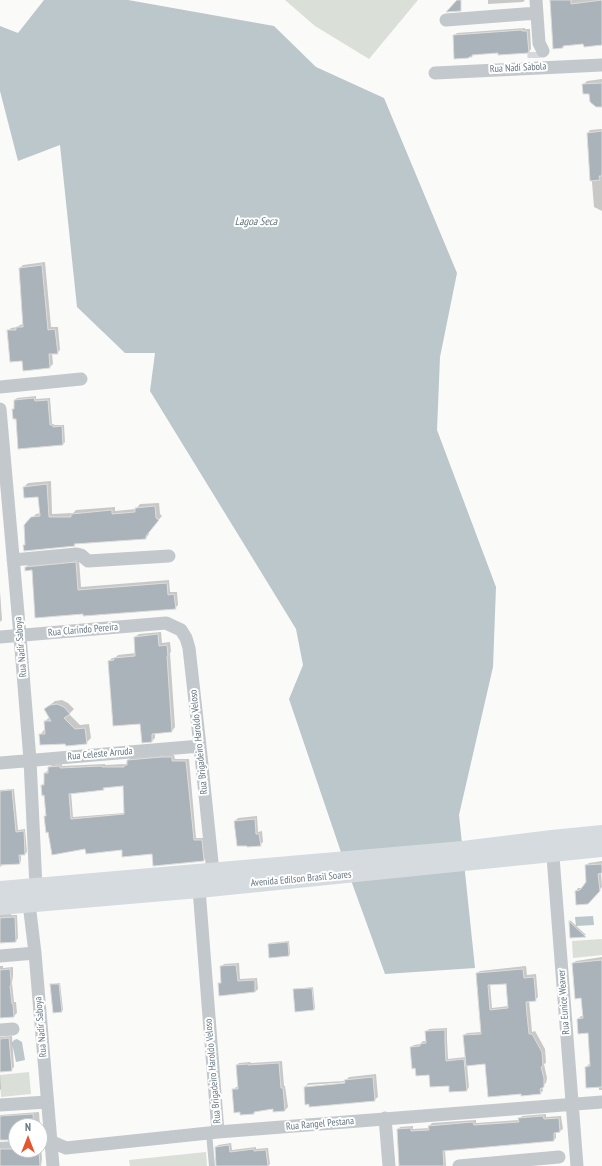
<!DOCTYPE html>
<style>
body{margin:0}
#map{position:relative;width:602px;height:1166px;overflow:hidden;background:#fafaf8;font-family:"PT Sans Narrow",sans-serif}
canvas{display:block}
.north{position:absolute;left:8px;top:1118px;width:40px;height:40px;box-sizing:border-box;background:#fff;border:1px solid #c1c8cd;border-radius:50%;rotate:0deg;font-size:11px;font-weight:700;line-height:16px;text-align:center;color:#657683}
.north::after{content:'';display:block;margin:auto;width:14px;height:18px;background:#e4572e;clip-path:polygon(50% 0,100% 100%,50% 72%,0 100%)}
</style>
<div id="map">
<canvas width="602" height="1166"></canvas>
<div class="north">N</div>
</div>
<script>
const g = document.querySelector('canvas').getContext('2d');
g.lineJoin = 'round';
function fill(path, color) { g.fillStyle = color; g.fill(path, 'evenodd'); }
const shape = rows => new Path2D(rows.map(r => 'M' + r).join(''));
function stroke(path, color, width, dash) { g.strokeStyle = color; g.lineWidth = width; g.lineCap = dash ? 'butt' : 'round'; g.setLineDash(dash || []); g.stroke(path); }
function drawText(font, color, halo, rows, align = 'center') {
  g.font = font + ' "PT Sans Narrow",sans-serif'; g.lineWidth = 4; g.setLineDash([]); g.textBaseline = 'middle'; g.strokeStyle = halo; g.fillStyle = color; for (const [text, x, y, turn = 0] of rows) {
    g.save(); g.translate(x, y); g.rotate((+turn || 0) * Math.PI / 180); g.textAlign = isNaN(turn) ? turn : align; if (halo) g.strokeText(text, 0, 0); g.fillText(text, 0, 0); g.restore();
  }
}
fill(shape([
 [285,0,418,0,369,59,315,26],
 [602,939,602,955,573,958,572,941],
 [29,1072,31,1094,1,1097,0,1075],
 [206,1152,207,1166,130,1166,129,1160]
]), '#dadfd7');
fill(shape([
 [44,0,128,0,274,26,316,67,384,98,457,273,440,357,437,430,496,587,493,667,459,815,475,968,385,974,344,861,289,699,303,665,296,629,150,391,155,353,125,353,77,307,60,145,18,161,0,91,0,26,18,33],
 [593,916,594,925,576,926,575,917],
 [17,1039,22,1042,25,1060,16,1062,12,1043,14,1040]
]), '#bbc7cb');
fill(shape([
 [488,0,525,0,523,2,488,4],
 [550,0,602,0,602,44,584,43,565,45,562,47],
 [525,28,525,29,530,29,531,49,529,52,474,54,472,56,454,36,457,33],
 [602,79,602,105,583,85,587,81],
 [602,129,602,211,594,207,588,133,590,130],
 [45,262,51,327,58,327,60,350,57,353,52,353,53,364,50,367,24,370,23,360,8,331,11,328,17,327,20,325,23,324,20,268,23,265],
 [36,396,36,399,50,398,52,424,54,424,54,425,64,425,65,442,63,444,16,418,13,409,15,408,15,400,17,398],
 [51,481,52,514,73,513,76,510,115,507,115,511,136,509,140,504,159,503,160,514,162,516,149,531,149,534,146,538,76,543,74,545,24,546,26,543,32,518,36,514,41,513,39,496,24,487,28,483],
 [79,560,81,587,169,580,170,592,177,592,178,605,175,608,84,613,33,569,26,567,29,564],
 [0,591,2,620,0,622],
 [161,632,162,643,170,642,171,652,170,653,175,727,172,731,155,733,155,738,152,741,109,661,112,658,115,658,118,655,136,653,135,637,139,634],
 [62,700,68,703,74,709,69,714,80,725,89,724,91,738,86,743,66,743,40,735,44,730,46,730,45,721,50,717,45,709,55,701],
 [166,755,174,755,175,759,189,759,196,838,204,838,206,858,203,861,122,849,86,848,45,817,47,815,45,794,42,785,45,782,45,773,47,771,49,771,49,767,52,765,62,764,62,766,105,764,105,765,126,764,130,758],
 [124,785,125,813,73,817,71,792,103,789,106,786],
 [14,789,18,830,25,829,27,852,25,854,21,854,21,861,19,863,3,864,0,867,0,790],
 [257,816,258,832,262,831,263,842,260,845,235,821,238,818],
 [602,861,602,872,601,873,602,887,588,903,576,891,578,888,583,888,587,882,586,865,589,863],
 [0,913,11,914,11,915,17,915,18,938,16,941,0,942],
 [570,920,586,935,571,937],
 [289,941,290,954,289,955,270,957,269,944,270,943],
 [602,957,602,1090,599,1090,599,1086,586,1067,589,1064,591,1064,589,1032,578,1019,581,1016,584,1016,582,997,573,963,576,961],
 [239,963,240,979,257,978,258,989,255,992,219,984,222,981,221,967,224,964],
 [0,966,3,966,3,968,13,967,13,976,12,983,14,1002,16,1002,17,1013,14,1016,0,1017],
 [526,966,527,975,536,974,538,997,535,1000,529,1000,532,1032,535,1031,545,1049,546,1063,544,1064,547,1078,546,1083,542,1086,543,1091,540,1093,522,1093,486,1063,467,1065,469,1087,467,1090,450,1085,430,1074,411,1047,414,1045,420,1044,423,1041,427,1041,426,1032,429,1029,447,1028,447,1039,448,1059,466,1057,464,1035,467,1033,482,1032,477,973,480,971],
 [507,983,509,1006,492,1008,490,984],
 [60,983,63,1010,61,1011,51,985,52,984],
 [313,987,315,1008,314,1010,294,990,295,989],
 [12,1036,14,1067,11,1070,0,1071,0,1037],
 [282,1061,284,1086,285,1086,288,1107,285,1110,274,1108,257,1110,254,1113,233,1090,236,1087,239,1087,237,1065,239,1063,250,1062,251,1063],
 [0,1074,1,1089,0,1090],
 [376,1074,378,1097,374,1100,305,1087,308,1083,345,1081,349,1077],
 [349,1082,350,1084,307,1087,307,1085],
 [39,1112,40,1126,16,1126,16,1139,0,1140,0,1115],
 [546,1114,546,1117,561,1116,563,1129,560,1131,556,1132,556,1138,554,1140,445,1150,446,1166,400,1166,398,1130,400,1127,413,1126,413,1129,430,1128,429,1126,432,1123,476,1120,476,1123,519,1120,522,1116],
 [40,1137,42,1159,41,1166,0,1166,0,1146,16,1147,16,1150,40,1150],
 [231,1143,232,1150,256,1147,256,1149,268,1148,270,1164,268,1166,217,1166,216,1147,218,1145]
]), '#0003');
const building = shape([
 [457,0,461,0,461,11,446,12,457,0],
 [550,0,571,0,571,4,602,0,602,45,584,47,583,44,563,46,563,48,553,49,550,0],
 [522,30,522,31,527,31,529,53,498,55,498,53,472,55,472,57,469,57,469,58,454,59,453,35,522,30],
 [602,83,602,107,596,107,590,102,589,94,583,94,582,84,602,83],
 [602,131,602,176,599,176,600,180,590,181,587,133,602,131],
 [42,265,48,330,55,329,58,354,49,354,50,368,23,371,22,361,10,362,7,330,16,330,16,327,23,327,19,268,42,265],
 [34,398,35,401,48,400,50,425,53,425,53,427,62,426,63,445,18,449,16,419,13,419,12,409,14,409,14,400,34,398],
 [47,484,49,517,71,517,71,514,112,510,112,514,135,512,135,508,155,506,156,518,159,520,146,536,146,539,74,544,75,546,24,551,23,545,25,545,24,525,31,517,40,516,38,497,24,498,23,487,47,484],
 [76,562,78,590,167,583,168,595,174,594,176,609,83,616,83,614,35,618,32,570,25,571,25,567,76,562],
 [158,634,159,646,167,645,168,656,167,656,172,732,152,734,152,742,142,743,140,724,113,726,108,661,114,660,113,658,135,656,134,637,158,634],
 [57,704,64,707,70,714,64,718,75,729,85,728,87,744,66,746,65,744,40,745,39,734,45,734,44,721,51,721,44,709,50,705,57,704],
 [162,757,172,757,172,761,186,761,194,840,202,840,204,861,153,866,152,854,122,857,122,850,86,854,85,849,52,855,48,832,46,833,44,816,46,816,44,795,42,796,41,785,44,785,44,773,48,773,48,767,60,766,60,768,102,766,102,767,124,767,124,765,127,765,127,760,162,757],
 [123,786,124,814,71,819,69,794,104,790,103,788,123,786],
 [12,790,16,832,24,831,25,855,19,855,20,864,0,865,0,791,12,790],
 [255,819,256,834,259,834,261,846,247,847,247,846,237,846,234,821,255,819],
 [602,864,602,873,598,874,600,891,588,904,576,905,575,891,580,890,586,882,585,865,602,864],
 [15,917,16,942,0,943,0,918,15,917],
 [569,921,586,937,570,938,569,921],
 [288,942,289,956,269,958,268,944,288,942],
 [602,960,602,1087,586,1088,585,1067,590,1066,588,1033,578,1034,577,1019,583,1018,581,998,575,999,572,963,602,960],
 [236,965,238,981,255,980,255,992,219,996,218,983,221,983,220,966,236,965],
 [10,969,11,980,11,986,10,986,12,1004,13,1004,14,1017,0,1018,0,970,10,969],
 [523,969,524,978,534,977,536,1001,526,1002,527,1015,529,1034,532,1034,542,1052,543,1066,541,1067,544,1078,544,1087,540,1089,541,1094,521,1096,521,1094,488,1097,485,1064,466,1066,463,1035,481,1034,476,973,523,969],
 [506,984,508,1008,490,1010,488,985,506,984],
 [50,984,59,984,62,1012,53,1013,50,984],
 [312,988,314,1010,295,1012,293,989,312,988],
 [445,1030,445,1042,446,1061,464,1059,467,1091,449,1092,449,1086,430,1087,429,1075,416,1076,415,1068,412,1069,410,1047,420,1046,420,1044,426,1043,425,1031,445,1030],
 [9,1038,12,1071,0,1072,0,1039,9,1038],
 [279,1063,281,1088,283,1088,285,1111,273,1112,273,1109,254,1112,254,1114,240,1115,240,1112,234,1113,232,1089,238,1089,236,1065,248,1064,248,1065,279,1063],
 [373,1077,375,1101,309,1107,309,1104,305,1105,304,1087,345,1083,344,1080,373,1077],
 [33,1114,34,1126,16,1126,16,1140,0,1140,0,1116,33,1114],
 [543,1116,544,1119,559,1118,560,1132,554,1133,554,1141,443,1151,444,1166,399,1166,397,1129,411,1128,411,1131,429,1130,428,1126,473,1122,474,1125,519,1122,518,1118,543,1116],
 [229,1145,230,1152,254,1149,254,1151,266,1150,268,1166,216,1166,215,1147,229,1145],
 [0,1149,16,1149,16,1150,39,1150,40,1166,0,1166,0,1149]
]);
fill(building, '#aab3b9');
stroke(building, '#dcdcda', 1);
stroke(shape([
 [534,52,534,58]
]), '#d5d9db', 13, [13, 6]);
stroke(shape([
 [209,1133,212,1166],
 [0,1145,16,1144]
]), '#c3c8cc', 6);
stroke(shape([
 [536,0,539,43,543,51],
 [446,20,537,13],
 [435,73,602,65],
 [0,387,81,379],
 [0,409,20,636,30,760,36,887],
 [13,560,77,554,81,555,88,561,169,556],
 [0,637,166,623,181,630,186,638,189,648,200,746,213,872],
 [0,763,200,746],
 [552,844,577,1166],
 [199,889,218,1132],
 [28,895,35,953,53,1166],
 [0,956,35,953],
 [0,1030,13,1029],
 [0,1105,47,1102],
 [385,1118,389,1166],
 [50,1141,66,1148,218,1132,602,1102],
 [459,1166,559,1157]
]), '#c3c8cc', 13);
stroke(shape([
 [0,890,463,850,552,839,602,834],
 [0,906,199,889,602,848]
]), '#d6dbdf', 18);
drawText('10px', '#657683', '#fff', [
 ["Rua Nadi Sabola",518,68,-3],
 ["Rua Clarindo Pereira",83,630,-5],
 ["Rua Nadir Saboya",21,647,-95],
 ["Rua Brigadeiro Haroldo Veloso",199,742,-96],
 ["Rua Celeste Arruda",100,754,-5],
 ["Avenida Edilson Brasil Soares",301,879,-5],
 ["Rua Eunice Weaver",564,1002,-94],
 ["Rua Nadir Saboya",41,1027,-95],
 ["Rua Brigadeiro Haroldo Veloso",213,1071,-95],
 ["Rua Rangel Pestana",320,1124,-5]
]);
drawText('italic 11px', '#60757c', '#fff', [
 ["Lagoa Seca",256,222]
]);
</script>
